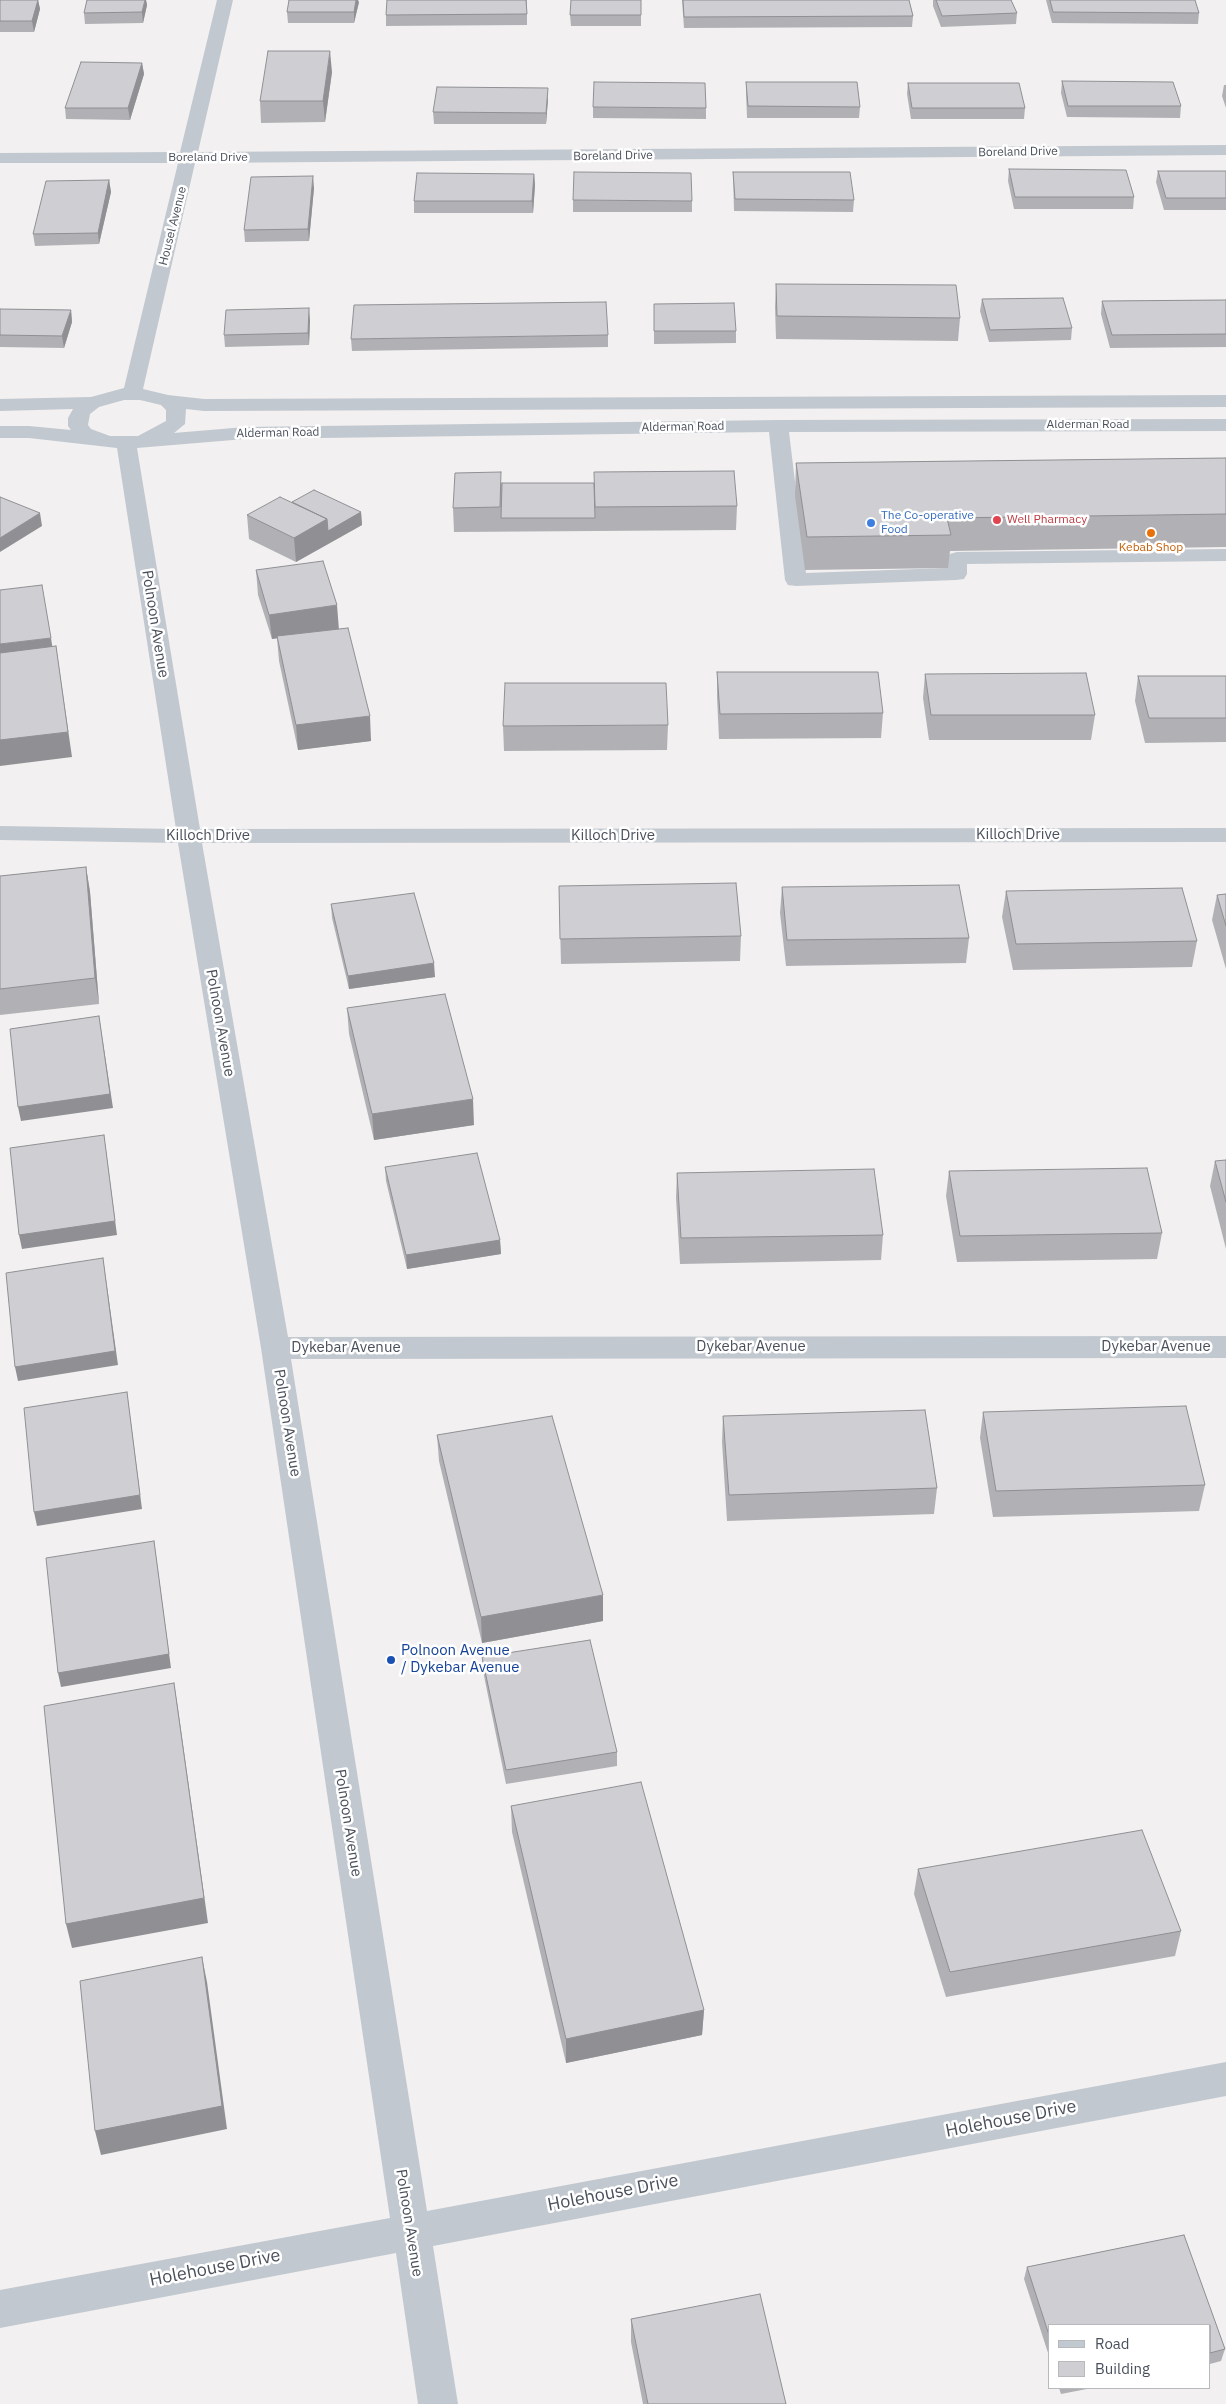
<!DOCTYPE html>
<style>
body{margin:0}
#map{position:relative;width:1226px;height:2404px;overflow:hidden;background:#f2f0f0;font-family:"IBM Plex Sans",sans-serif}
canvas{display:block}
.legend{position:absolute;left:1048px;top:2324px;width:162px;height:65px;box-sizing:border-box;background:#fff;border:1px solid #b7b9bd;margin:0;padding:6px 9px;list-style:none;font-size:15px;color:#4a505b}
.legend li{display:flex;align-items:center;gap:10px;height:25px}
.legend b{width:25px;border:1px solid #b7b9bd}
</style>
<div id="map">
<canvas width="1226" height="2404"></canvas>
<ul class="legend">
<li><b style="height:6px;background:#c2c8cf"></b>Road</li>
<li><b style="height:14px;background:#ceced3"></b>Building</li>
</ul>
</div>
<script>
const g = document.querySelector('canvas').getContext('2d');
g.lineJoin = 'round';
const shape = rows => new Path2D(rows.map(r => 'M' + r).join(''));
function fill(path, color) { g.fillStyle = color; g.fill(path, 'evenodd'); }
function stroke(path, color, width, dash) { g.strokeStyle = color; g.lineWidth = width; g.lineCap = dash ? 'butt' : 'round'; g.setLineDash(dash || []); g.stroke(path); }
function drawText(font, color, halo, rows, align = 'center') {
  g.font = font + ' "IBM Plex Sans",sans-serif'; g.lineWidth = 5; g.setLineDash([]); g.textBaseline = 'middle'; g.strokeStyle = halo; g.fillStyle = color; for (const [text, x, y, turn = 0] of rows) {
    g.save(); g.translate(x, y); g.rotate((+turn || 0) * Math.PI / 180); g.textAlign = isNaN(turn) ? turn : align; if (halo) g.strokeText(text, 0, 0); g.fillText(text, 0, 0); g.restore();
  }
}
fill(shape([
 [217,0,233,0,198,152,1226,145,1226,155,195,163,143,389,168,395,204,399,1226,395,1226,407,204,411,186,409,185,424,174,433,245,427,778,420,1226,419,1226,431,789,432,806,573,946,568,946,558,950,554,957,552,1226,549,1226,561,967,564,967,574,964,579,956,580,796,586,788,585,785,580,769,432,245,439,137,448,200,829,1226,828,1226,842,202,843,288,1337,1226,1336,1226,1358,291,1359,427,2211,1226,2062,1226,2096,433,2246,458,2404,418,2404,396,2253,0,2328,0,2290,390,2218,261,1348,178,843,0,840,0,826,176,829,117,448,29,438,0,438,0,426,29,426,71,430,68,426,68,418,73,409,0,411,0,399,91,397,124,388,178,163,0,163,0,153,180,152,217,0],
 [124,400,140,400,161,405,166,410,166,421,138,436,110,436,91,429,88,425,90,414,99,407,124,400]
]), '#c2c8cf');
fill(shape([
 [0,0,38,0,40,9,34,32,0,32],
 [87,0,146,0,147,5,143,23,85,24,84,13],
 [527,0,527,25,386,26,386,15],
 [682,0,909,0,913,16,912,27,684,28],
 [933,0,1011,0,1017,13,1016,24,941,27,933,6],
 [1046,0,1195,0,1199,13,1198,24,1052,23],
 [359,2,354,23,288,23,287,12],
 [570,15,641,15,641,26,571,26],
 [142,63,144,74,130,120,66,119,65,108],
 [332,72,325,122,261,123,260,101],
 [1062,81,1181,106,1180,118,1067,117,1061,93],
 [746,82,860,107,859,118,747,118,746,93],
 [908,83,1025,108,1024,119,911,119,907,94],
 [1224,85,1226,85,1226,108,1222,96],
 [548,99,546,124,434,124,433,112],
 [593,107,706,108,706,119,593,118],
 [1009,169,1134,197,1133,209,1014,209,1008,181],
 [1158,171,1226,171,1226,210,1164,210,1156,182],
 [733,172,854,200,853,212,734,211],
 [534,174,535,185,533,213,414,213,414,201],
 [109,180,111,192,99,244,35,246,33,234],
 [314,188,309,241,245,242,244,230],
 [573,200,692,201,692,212,573,212],
 [776,284,960,318,958,341,776,339,775,307],
 [982,299,1072,328,1071,340,989,342,980,311],
 [1226,300,1226,347,1110,348,1101,314,1102,301],
 [654,304,736,331,736,343,654,344],
 [0,309,71,310,72,322,64,348,0,347],
 [310,320,309,345,225,347,224,335],
 [608,335,608,347,352,351,351,339],
 [1226,458,1226,547,950,551,948,568,805,570,795,496,796,463],
 [502,483,594,483,737,506,736,530,454,532,453,508],
 [292,502,361,512,362,525,296,562,249,539,247,515],
 [256,570,339,629,371,741,298,750,279,661,277,638,272,639,258,595],
 [717,672,883,713,881,738,719,739,717,697],
 [925,674,1095,715,1091,740,929,740,923,698],
 [1138,676,1226,676,1226,742,1145,743,1135,701],
 [668,725,667,750,504,751,503,726],
 [86,867,90,892,99,1004,0,1015,0,876],
 [559,886,741,936,740,961,561,964],
 [782,887,969,938,966,963,786,966,780,913],
 [1006,891,1197,941,1192,967,1013,970,1002,917],
 [1226,894,1226,969,1212,920,1217,895],
 [331,904,435,977,349,989,332,918],
 [347,1008,474,1125,374,1140,349,1034],
 [1226,1160,1226,1249,1210,1186,1215,1161],
 [385,1167,500,1240,501,1254,407,1269,386,1181],
 [949,1171,1162,1233,1157,1259,957,1262,946,1196],
 [677,1173,883,1235,881,1260,680,1264,676,1198],
 [983,1412,1205,1485,1199,1511,993,1517,980,1438],
 [723,1416,937,1488,934,1514,727,1521,722,1442],
 [437,1435,603,1621,482,1643,439,1461],
 [482,1657,617,1752,617,1766,506,1784,483,1671],
 [511,1806,704,2010,702,2035,566,2063,512,1832],
 [918,1869,1181,1931,1175,1956,946,1997,914,1894],
 [1184,2235,1225,2349,1221,2361,1210,2364,1210,2325,1050,2325,1050,2359,1024,2279,1027,2267],
 [631,2319,786,2404,643,2404,631,2342],
 [1059,2388,1092,2388,1061,2394]
]), '#b1b1b5');
fill(shape([
 [38,0,40,9,34,32,32,21],
 [145,0,146,0,147,5,143,23,142,12],
 [356,0,358,0,359,2,354,23,354,12],
 [330,51,332,72,325,122,323,101],
 [142,63,144,74,130,120,128,108],
 [548,88,548,99,546,124,546,113],
 [534,174,535,185,533,213,532,201],
 [313,176,314,188,309,241,308,229],
 [109,180,111,192,99,244,98,233],
 [309,308,310,320,309,345,308,333],
 [71,310,72,322,64,348,62,336],
 [361,512,362,525,296,562,294,538,327,519],
 [40,513,42,526,0,552,0,538],
 [337,605,339,630,272,639,269,615],
 [51,638,53,651,0,658,0,644],
 [56,646,72,757,0,766,0,740],
 [370,716,371,741,298,750,296,725],
 [86,867,90,892,99,1004,95,978],
 [434,963,435,977,349,989,348,976],
 [99,1016,113,1108,21,1121,18,1107],
 [473,1099,474,1125,374,1140,372,1114],
 [104,1135,117,1235,22,1249,19,1235],
 [500,1240,501,1254,407,1269,406,1255],
 [103,1258,118,1365,18,1381,15,1367],
 [127,1392,142,1509,37,1526,34,1512],
 [154,1541,171,1668,61,1687,58,1673],
 [603,1595,603,1621,482,1643,481,1617],
 [174,1683,178,1709,208,1923,72,1948,66,1924],
 [202,1957,207,1982,227,2129,101,2155,95,2131],
 [704,2010,702,2035,566,2063,566,2039]
]), '#909094');
const building = shape([
 [0,0,38,0,32,21,0,21,0,0],
 [87,0,145,0,142,12,84,13,87,0],
 [289,0,356,0,354,12,287,12,289,0],
 [387,0,526,0,527,14,386,15,387,0],
 [571,0,641,0,641,15,570,15,571,0],
 [683,0,909,0,913,16,684,17,683,0],
 [936,0,1011,0,1017,13,942,16,936,0],
 [1050,0,1195,0,1199,13,1053,12,1050,0],
 [268,51,330,51,323,101,260,101,268,51],
 [81,62,142,63,128,108,65,108,81,62],
 [1062,81,1173,82,1181,106,1068,106,1062,81],
 [594,82,705,83,706,108,593,107,594,82],
 [746,82,857,82,860,107,748,106,746,82],
 [908,83,1019,83,1025,108,912,108,908,83],
 [437,87,548,88,546,113,433,112,437,87],
 [1009,169,1126,170,1134,197,1015,197,1009,169],
 [1158,171,1226,171,1226,198,1166,198,1158,171],
 [574,172,691,173,692,201,573,200,574,172],
 [733,172,850,172,854,200,735,199,733,172],
 [417,173,534,174,532,201,414,201,417,173],
 [313,176,308,229,244,230,251,177,313,176],
 [109,180,98,233,33,234,46,181,109,180],
 [776,284,956,285,960,318,777,316,776,284],
 [1063,298,1072,328,990,330,982,299,1063,298],
 [1226,300,1226,334,1112,335,1102,301,1226,300],
 [606,302,608,335,351,339,354,305,606,302],
 [734,303,736,331,654,331,654,304,734,303],
 [309,308,308,333,224,335,226,310,309,308],
 [0,309,71,310,62,336,0,335,0,309],
 [1226,458,1226,514,947,518,951,535,807,537,796,463,1226,458],
 [734,471,737,506,595,507,594,472,734,471],
 [501,472,500,507,453,508,455,473,501,472],
 [502,483,594,483,595,518,501,518,502,483],
 [314,490,361,512,328,531,327,519,292,502,314,490],
 [0,497,40,513,0,538,0,497],
 [280,497,327,519,294,538,247,515,280,497],
 [323,561,337,605,269,615,256,570,323,561],
 [42,585,51,638,0,644,0,590,42,585],
 [348,628,370,716,296,725,277,636,348,628],
 [56,646,68,732,0,740,0,653,56,646],
 [717,672,878,672,883,713,720,714,717,672],
 [1086,673,1095,715,931,715,925,674,1086,673],
 [1138,676,1226,676,1226,718,1149,718,1138,676],
 [505,683,666,683,668,725,503,726,505,683],
 [86,867,95,978,0,989,0,876,86,867],
 [736,883,741,936,560,939,559,886,736,883],
 [959,885,969,938,787,940,782,887,959,885],
 [1182,888,1197,941,1016,944,1006,891,1182,888],
 [414,893,434,963,348,976,331,904,414,893],
 [1226,894,1226,926,1217,895,1226,894],
 [445,994,473,1099,372,1114,347,1008,445,994],
 [99,1016,110,1094,18,1107,10,1029,99,1016],
 [104,1135,115,1221,19,1235,10,1148,104,1135],
 [477,1153,500,1240,406,1255,385,1167,477,1153],
 [1226,1160,1226,1202,1215,1161,1226,1160],
 [1147,1168,1162,1233,960,1236,949,1171,1147,1168],
 [874,1169,883,1235,681,1238,677,1173,874,1169],
 [103,1258,115,1351,15,1367,6,1273,103,1258],
 [127,1392,140,1495,34,1512,24,1408,127,1392],
 [1186,1406,1205,1485,996,1491,983,1412,1186,1406],
 [925,1410,937,1488,729,1495,723,1416,925,1410],
 [552,1416,603,1595,481,1617,437,1435,552,1416],
 [154,1541,169,1654,58,1673,46,1558,154,1541],
 [590,1640,617,1752,506,1770,482,1657,590,1640],
 [174,1683,204,1898,66,1924,44,1706,174,1683],
 [641,1782,704,2010,566,2039,511,1806,641,1782],
 [1142,1830,1181,1931,950,1972,918,1869,1142,1830],
 [202,1957,222,2106,95,2131,80,1981,202,1957],
 [1184,2235,1225,2349,1210,2353,1210,2325,1050,2325,1050,2338,1027,2267,1184,2235],
 [760,2294,786,2404,648,2404,631,2319,760,2294]
]);
fill(building, '#ceced3');
stroke(building, '#909094', 1);
for (const [x, y, r, color] of [
 [997,520,5,"#e0444e"],
 [871,523,5,"#3f7fe0"],
 [1151,533,5,"#e8710a"],
 [391,1660,5,"#1a4fb4"]
]) { const dot = new Path2D(); dot.arc(x, y, r, 0, 2 * Math.PI); g.fillStyle = color; g.fill(dot); stroke(dot, '#fff', 2); }
drawText('12px', '#4a505b', '#fff', [
 ["Boreland Drive",1018,152,-1],
 ["Boreland Drive",613,156,-1],
 ["Boreland Drive",208,158],
 ["Housel Avenue",173,226,-76],
 ["Alderman Road",1088,425],
 ["Alderman Road",683,427,-1],
 ["Alderman Road",278,433,-1]
]);
drawText('12px', '#366cbe', '#fff', [
 ["The Co-operative",881,516],
 ["Food",881,530]
], 'left');
drawText('12px', '#be3a42', '#fff', [
 ["Well Pharmacy",1007,520]
], 'left');
drawText('12px', '#c56008', '#fff', [
 ["Kebab Shop",1151,548]
]);
drawText('15px', '#4a505b', '#fff', [
 ["Polnoon Avenue",155,624,81],
 ["Killoch Drive",1018,835],
 ["Killoch Drive",208,836],
 ["Killoch Drive",613,836],
 ["Polnoon Avenue",220,1023,80],
 ["Dykebar Avenue",751,1347],
 ["Dykebar Avenue",1156,1347],
 ["Dykebar Avenue",346,1348],
 ["Polnoon Avenue",287,1423,81],
 ["Polnoon Avenue",348,1823,81],
 ["Polnoon Avenue",409,2223,81]
]);
drawText('15px', '#164399', '#fff', [
 ["Polnoon Avenue",401,1651],
 ["/ Dykebar Avenue",401,1668]
], 'left');
drawText('18px', '#4a505b', '#fff', [
 ["Holehouse Drive",1011,2119,-11],
 ["Holehouse Drive",613,2193,-11],
 ["Holehouse Drive",215,2268,-11]
]);
</script>
